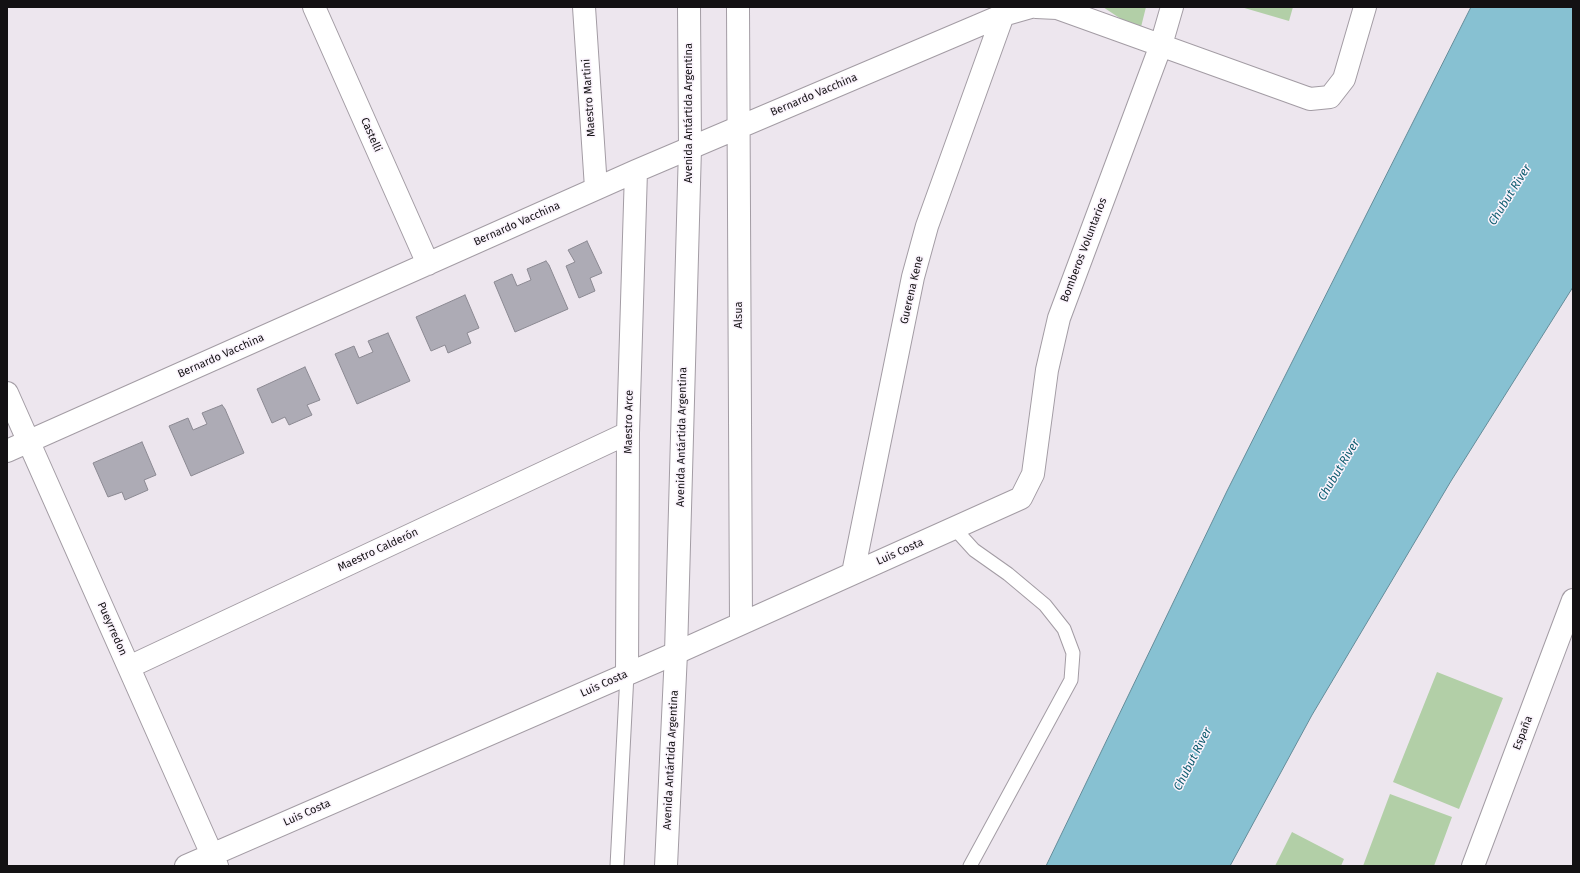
<!DOCTYPE html>
<meta charset="utf-8">
<style>
body{margin:0}
#map{position:relative;width:1580px;height:873px;overflow:hidden;background:#ede6ee;font-family:"Fira Sans",sans-serif}
canvas{display:block}
.frame{position:absolute;inset:0;border:8px solid #131113;pointer-events:none}
</style>
<div id="map">
<canvas width="1580" height="873"></canvas>
<div class="frame"></div>
</div>
<script>
const g = document.querySelector('canvas').getContext('2d');
g.lineJoin = 'round';
function fill(path, color) { g.fillStyle = color; g.fill(path, 'evenodd'); }
const shape = rows => new Path2D(rows.map(r => 'M' + r).join(''));
function stroke(path, color, width, dash) { g.strokeStyle = color; g.lineWidth = width; g.lineCap = dash ? 'butt' : 'round'; g.setLineDash(dash || []); g.stroke(path); }
function drawText(font, color, halo, rows, align = 'center') {
  g.font = font + ' "Fira Sans",sans-serif'; g.lineWidth = 3; g.setLineDash([]); g.textBaseline = 'middle'; g.strokeStyle = halo; g.fillStyle = color; for (const [text, x, y, turn = 0] of rows) {
    g.save(); g.translate(x, y); g.rotate((+turn || 0) * Math.PI / 180); g.textAlign = isNaN(turn) ? turn : align; if (halo) g.strokeText(text, 0, 0); g.fillText(text, 0, 0); g.restore();
  }
}
fill(shape([
 [1103,7,1146,7,1140,31,1139,31],
 [1241,7,1293,7,1289,21],
 [1437,672,1503,698,1459,809,1393,782],
 [1390,794,1452,817,1434,866,1363,866],
 [1292,832,1344,859,1341,866,1275,866]
]), '#b2cfa7');
const water = shape([
 [1471,7,1573,7,1573,287,1451,481,1312,715,1230,866,1046,866,1227,491,1471,7]
]);
fill(water, '#87c1d2');
stroke(water, '#648c99', 1);
const building = shape([
 [587,241,602,273,590,278,595,291,579,298,566,266,575,262,568,250,587,241],
 [546,261,549,265,568,309,515,332,494,282,512,274,517,286,531,280,527,269,546,261],
 [465,295,479,328,467,333,471,343,448,353,445,345,431,351,416,317,465,295],
 [388,333,410,381,357,404,335,354,354,346,359,358,373,352,368,341,388,333],
 [305,367,320,400,307,405,312,415,289,425,285,417,272,423,257,389,305,367],
 [222,405,225,409,244,453,191,476,169,426,188,418,193,430,207,424,202,413,222,405],
 [142,442,156,475,144,480,148,490,125,500,122,492,108,497,93,463,142,442]
]);
fill(building, '#adabb5');
stroke(building, '#8b8992', 1);
const service = shape([
 [954,528,974,550,1008,574,1045,605,1064,629,1073,653,1071,680,970,866],
 [617,866,627,674]
]);
const minor = shape([
 [314,7,428,264],
 [584,7,596,188],
 [738,7,741,623],
 [1036,7,1057,8,1310,99,1330,97,1344,79,1365,7],
 [7,393,217,866],
 [7,451,636,171,1003,15,1031,7],
 [853,573,913,277,927,226,1003,15],
 [129,667,628,433],
 [627,674,628,433,636,171],
 [186,866,676,653,1021,498,1033,474,1047,370,1059,318,1161,45,1172,7],
 [1473,866,1573,600]
]);
const secondary = shape([
 [666,866,676,653,690,148,689,7]
]);
stroke(service, '#a39ca4', 15);
stroke(minor, '#a39ca4', 24);
stroke(secondary, '#a39ca4', 24);
stroke(service, '#fff', 13);
stroke(minor, '#fff', 22);
stroke(secondary, '#fff', 22);
drawText('11px', '#131113', '#faf3fc', [
 ["Bernardo Vacchina",814,95,-23],
 ["Maestro Martini",589,98,-94],
 ["Avenida Antártida Argentina",689,113,-90],
 ["Castelli",371,135,66],
 ["Bernardo Vacchina",517,224,-24],
 ["Bomberos Voluntarios",1084,250,-69],
 ["Guerena Kene",912,290,-77],
 ["Alsua",739,315,-90],
 ["Bernardo Vacchina",221,356,-24],
 ["Maestro Arce",629,422,-89],
 ["Avenida Antártida Argentina",682,437,-89],
 ["Maestro Calderón",378,550,-25],
 ["Luis Costa",900,552,-24],
 ["Pueyrredon",112,629,66],
 ["Luis Costa",604,684,-24],
 ["España",1523,733,-69],
 ["Avenida Antártida Argentina",671,760,-87],
 ["Luis Costa",307,813,-24]
]);
drawText('italic 12px', '#0e5c6f', '#faf3fc', [
 ["Chubut River",1510,195,-58],
 ["Chubut River",1339,470,-59],
 ["Chubut River",1193,759,-63]
]);
</script>
